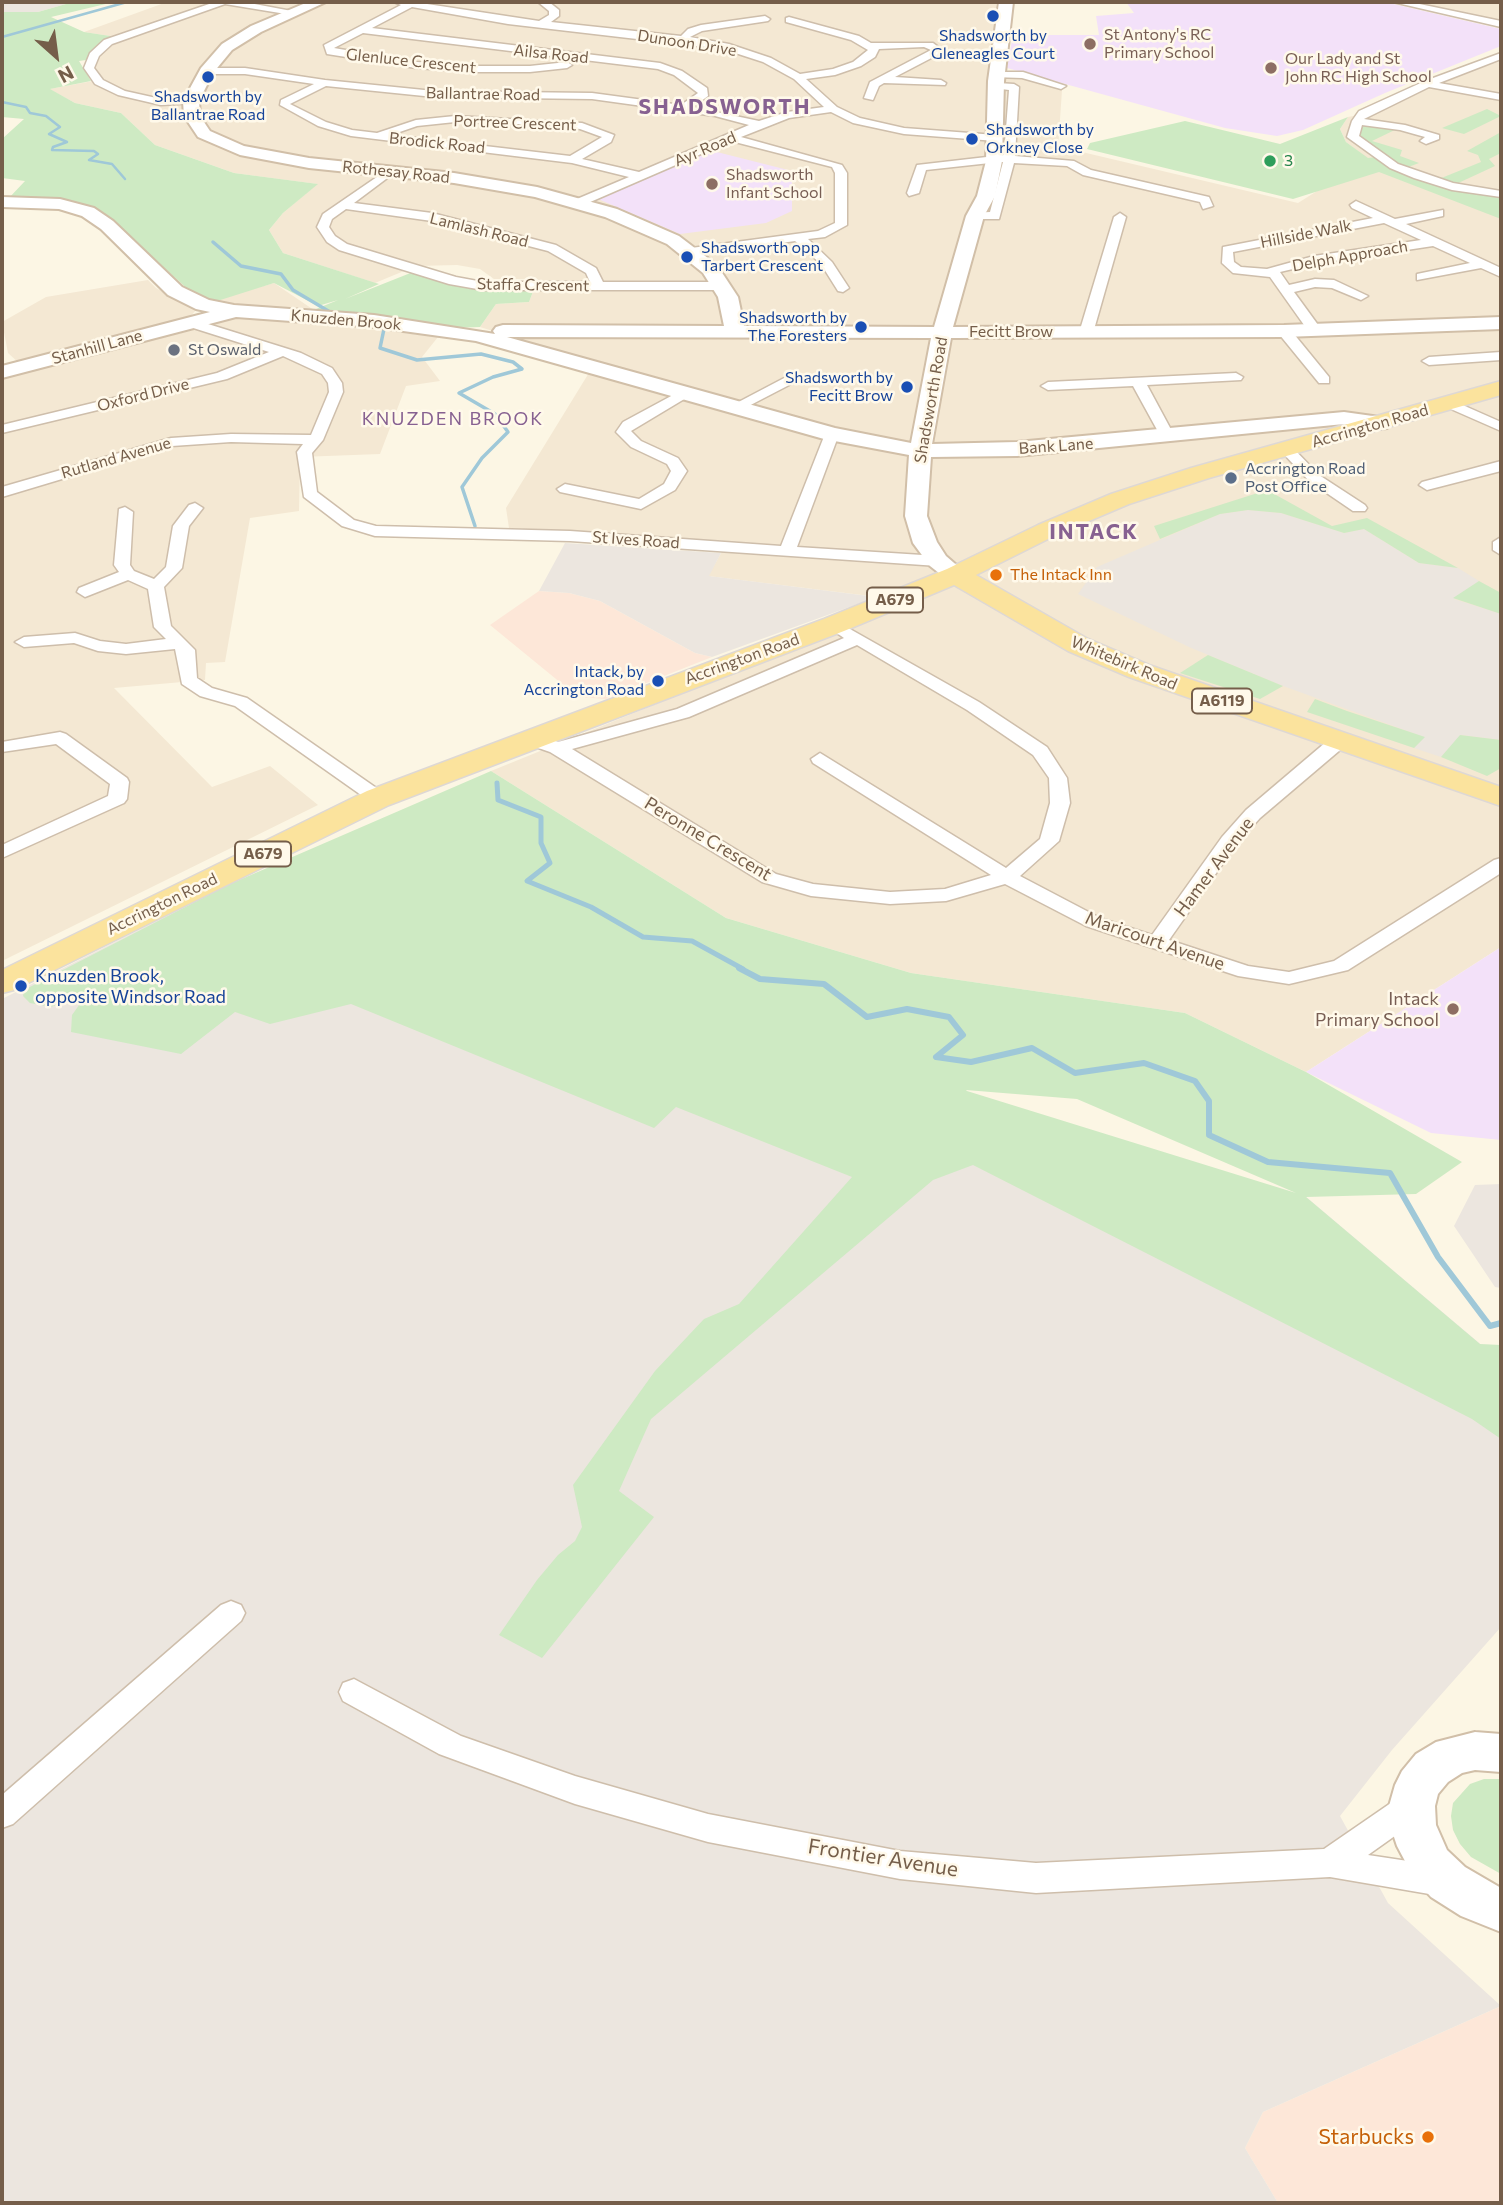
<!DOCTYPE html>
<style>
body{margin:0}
#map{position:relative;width:1503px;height:2205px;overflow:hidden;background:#fcf6e4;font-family:Commissioner,sans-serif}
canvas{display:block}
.frame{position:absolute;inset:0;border:4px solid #755e4a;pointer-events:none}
.north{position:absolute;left:21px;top:21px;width:70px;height:70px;-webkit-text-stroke:5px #fff9ea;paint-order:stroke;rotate:152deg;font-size:19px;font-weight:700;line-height:28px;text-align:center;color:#755e4a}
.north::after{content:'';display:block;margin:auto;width:24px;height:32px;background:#755e4a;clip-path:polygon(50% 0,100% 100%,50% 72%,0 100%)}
</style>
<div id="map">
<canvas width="1503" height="2205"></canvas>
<div class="frame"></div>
<div class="north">N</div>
</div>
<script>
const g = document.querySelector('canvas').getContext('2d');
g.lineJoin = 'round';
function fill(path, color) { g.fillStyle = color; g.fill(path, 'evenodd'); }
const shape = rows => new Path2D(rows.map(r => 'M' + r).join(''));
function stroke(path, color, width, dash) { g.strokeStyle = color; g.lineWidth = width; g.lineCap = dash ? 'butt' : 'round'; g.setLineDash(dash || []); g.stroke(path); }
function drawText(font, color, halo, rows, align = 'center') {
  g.font = font + ' Commissioner,sans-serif'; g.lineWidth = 5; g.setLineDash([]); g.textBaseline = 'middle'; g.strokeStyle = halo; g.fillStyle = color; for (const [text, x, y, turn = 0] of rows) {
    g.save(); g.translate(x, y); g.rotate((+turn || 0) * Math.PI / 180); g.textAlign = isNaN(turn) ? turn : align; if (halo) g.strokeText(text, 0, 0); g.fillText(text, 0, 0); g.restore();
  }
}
fill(shape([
 [167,2,996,2,996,42,987,76,1018,77,1062,90,1058,149,1082,152,1298,203,1368,159,1346,142,1340,129,1348,117,1374,112,1455,77,1501,61,1501,947,1306,1072,1185,1013,911,973,726,918,491,771,910,601,708,576,728,541,509,528,506,508,595,363,480,327,496,304,529,302,538,279,494,279,480,269,457,265,416,266,375,283,283,253,269,230,283,213,317,184,234,173,155,145,121,113,75,103,49,89,104,79,95,67,102,53,123,38,84,32],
 [1409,2,1501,2,1501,22],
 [148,280,156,288,196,310,190,317,139,334,20,364,8,353,2,322,46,297],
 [274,283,336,325,438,337,422,357,440,381,406,386,380,454,300,457,299,511,250,518,225,662,206,663,205,680,114,688,212,787,270,766,318,805,2,961,2,378,201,328,218,299]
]), '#f4e8d3');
fill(shape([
 [539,591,569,593,600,601,695,653,712,657,606,699,578,697,490,625],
 [1501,2006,1501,2203,1278,2203,1245,2148,1263,2112]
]), '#fde7d8');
fill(shape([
 [2,2,73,2,38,12,2,12],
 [1248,510,1281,513,1344,533,1364,529,1419,563,1458,568,1479,581,1454,599,1501,614,1501,740,1461,735,1441,757,1414,748,1424,737,1283,686,1189,647,1078,594,1097,567,1220,514],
 [565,543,721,553,709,576,877,597,712,657,695,653,600,601,569,593,539,591],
 [230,884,1305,1196,1485,1348,1501,1358,1501,1627,1392,1750,1340,1816,1388,1903,1501,2006,1263,2112,1245,2148,1278,2203,2,2203,2,999],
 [1501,1184,1501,1288,1495,1287,1454,1226,1475,1185]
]), '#ece6df');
fill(shape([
 [1126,2,1385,2,1501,29,1501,46,1385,93,1303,130,1277,136,1225,128,1007,68,1013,35,1099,35,1096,16,1134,13],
 [709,150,792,171,792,211,766,223,680,234,598,199],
 [1501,947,1501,1140,1431,1133,1306,1072]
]), '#f3e1f9');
fill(shape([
 [73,2,114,2,51,17,84,32,117,37,100,44,86,60,79,61,91,81,50,89,75,103,121,113,155,145,234,173,318,184,283,213,269,230,283,253,379,284,345,299,413,272,467,287,534,289,529,302,496,304,480,327,452,328,321,313,316,309,338,300,318,306,274,283,214,302,193,294,103,212,85,206,8,199,25,181,2,178,2,139,24,119,2,117,2,12,38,12],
 [1487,109,1501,116,1464,134,1442,128],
 [1348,117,1340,129,1346,142,1368,158,1376,157,1353,137,1357,121,1401,127,1372,141,1402,150,1400,156,1419,163,1403,169,1434,181,1481,162,1478,155,1467,151,1501,132,1501,153,1489,159,1495,166,1454,185,1501,194,1501,219,1379,172,1293,199,1087,149,1090,143,1185,121,1280,144],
 [1267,490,1332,526,1367,518,1458,568,1419,563,1364,529,1344,533,1281,513,1248,510,1220,514,1160,539,1154,526],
 [1479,581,1501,593,1501,614,1453,598],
 [1208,655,1283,686,1260,699,1180,673],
 [1315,699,1347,711,1425,737,1414,748,1307,712],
 [1460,735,1501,740,1501,768,1487,776,1441,757],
 [491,771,726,918,911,973,1185,1013,1306,1072,1462,1162,1416,1194,1306,1197,1480,1344,1501,1345,1501,1439,1472,1419,973,1165,933,1180,651,1419,619,1491,654,1517,542,1658,499,1635,537,1580,558,1555,575,1541,582,1527,573,1485,655,1371,704,1319,739,1304,852,1177,676,1107,654,1128,351,1004,270,1024,235,1012,181,1054,71,1032,72,1015,82,1001,75,997,51,1007,30,1003,23,996,24,990,230,884],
 [966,1090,1077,1099,1296,1193,967,1091],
 [1484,1779,1501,1779,1501,1874,1471,1857,1460,1844,1453,1830,1451,1816,1453,1803,1470,1784]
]), '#ceeac3');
stroke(shape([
 [2,37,127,2],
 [2,102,26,107,30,113,46,116,60,127,49,134,67,142,53,147,52,150,94,151,98,154,89,160,112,164,125,179]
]), '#9fc8d8', 2.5);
stroke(shape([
 [213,242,241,266,281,274,293,290,330,312,341,313],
 [384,329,380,348,417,360,481,354,513,362,522,369,493,377,459,393,495,414,508,432,482,458,462,487,475,526]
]), '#9fc8d8', 3.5);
stroke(shape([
 [497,783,498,800,541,817,541,843,550,863,527,881,591,907,643,937,692,941,743,969]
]), '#9fc8d8', 5);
stroke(shape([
 [739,968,760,979,824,984,867,1017,907,1009,949,1017,963,1035,936,1057,971,1062,1032,1048,1075,1073,1144,1063,1195,1081,1209,1101,1209,1135,1268,1162,1390,1173,1438,1257,1490,1326,1501,1323]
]), '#9fc8d8', 6);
const street = shape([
 [215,2,244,2,297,12,292,15,225,4,112,44,99,56,94,68,103,80,125,91,161,99,191,98,195,99,195,103,161,105,118,95,95,84,84,68,90,53,104,40,215,2],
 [394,2,414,2,539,21,549,15,549,11,538,2,549,2,559,10,559,16,551,22,681,36,688,29,701,25,765,16,770,19,768,21,702,31,690,37,729,44,771,58,800,74,833,69,853,62,868,50,851,40,786,22,786,18,789,17,859,36,871,43,933,43,941,49,941,53,895,77,941,80,946,83,945,85,884,83,879,86,873,100,864,98,870,82,931,50,924,47,879,49,875,57,861,66,835,75,806,79,837,107,860,118,904,128,996,135,1002,138,996,141,904,134,853,123,831,112,789,118,741,137,842,165,847,173,847,225,825,237,808,239,832,262,849,288,843,292,838,291,821,264,795,241,691,256,685,252,691,248,818,231,835,223,835,173,832,167,731,141,581,206,575,202,577,199,629,177,572,163,351,136,318,126,280,105,281,100,314,84,245,74,206,74,201,71,206,68,245,68,325,80,434,91,592,93,681,105,698,93,674,75,658,69,363,33,334,48,416,62,478,66,530,66,567,62,572,65,567,68,530,72,478,72,416,68,327,54,324,45,401,5,394,2],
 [412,7,508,24,723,49,763,62,794,79,824,107,787,112,759,121,693,107,708,96,707,88,682,71,660,63,372,28,412,7],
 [326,86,434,97,592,99,715,116,749,125,639,172,582,159,611,142,614,135,582,123,455,116,416,120,377,133,352,130,326,122,290,104,326,86],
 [455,122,546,125,580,129,602,137,570,156,391,135,417,126,455,122],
 [1393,2,1410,2,1501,21,1501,27,1393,2],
 [1501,53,1501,59,1439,83,1501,94,1501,100,1429,87,1364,119,1405,125,1439,135,1439,139,1426,144,1420,141,1425,137,1400,130,1362,125,1359,136,1398,164,1453,183,1501,191,1501,197,1452,190,1414,178,1390,168,1347,137,1352,121,1359,111,1425,81,1501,53],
 [997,72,1023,72,1066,86,1061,89,1022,78,993,77,993,73,997,72],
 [997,83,1014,84,1019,87,1015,156,1074,161,1091,170,1209,197,1213,206,1203,209,1200,202,1083,175,1067,166,1014,163,999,219,971,219,971,213,990,212,1003,162,999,162,926,170,919,193,909,196,907,193,917,165,1004,155,1009,90,993,88,992,86,997,83],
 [390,168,396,171,394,173,354,203,432,213,556,245,596,268,603,282,722,282,728,286,722,290,483,290,449,284,339,250,327,242,317,227,323,214,390,168],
 [346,209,432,221,548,251,586,273,590,282,483,282,456,277,347,244,335,236,329,227,332,219,346,209],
 [1356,201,1395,219,1443,210,1443,216,1406,224,1501,268,1501,277,1481,268,1417,280,1417,274,1470,263,1433,246,1314,264,1280,272,1289,285,1315,279,1334,280,1368,296,1361,300,1332,288,1315,287,1294,292,1321,329,1314,333,1309,332,1270,277,1233,273,1222,263,1223,247,1373,218,1352,208,1350,205,1356,201],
 [1384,223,1421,240,1314,256,1267,269,1241,267,1234,262,1233,252,1384,223],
 [1120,213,1126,217,1093,333,1086,337,1081,336,1079,333,1114,217,1120,213],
 [192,319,301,353,332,368,342,383,343,392,323,440,312,453,317,492,354,520,376,526,570,531,781,546,825,434,832,430,839,434,797,547,938,556,946,561,938,566,570,541,375,536,342,526,304,497,297,452,303,444,231,442,172,446,2,497,2,487,171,438,231,434,311,435,329,392,328,383,322,374,283,356,227,379,2,433,2,425,217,373,269,352,187,326,185,323,192,319],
 [1284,327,1289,328,1329,377,1329,383,1319,383,1279,334,1277,331,1284,327],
 [1501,352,1501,360,1429,365,1422,361,1429,357,1501,352],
 [1236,373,1243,377,1241,380,1147,385,1175,437,1168,441,1161,437,1133,386,1048,390,1041,386,1048,382,1236,373],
 [788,376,795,380,793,383,741,410,731,410,729,407,788,376],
 [686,388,691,389,691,395,631,431,641,441,678,458,687,471,675,490,641,509,560,492,557,489,565,484,639,499,664,484,671,471,667,464,631,447,616,432,623,422,686,388],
 [1449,399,1501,422,1501,431,1444,406,1442,403,1444,400,1449,399],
 [1287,446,1292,447,1319,475,1365,505,1367,508,1365,511,1353,511,1309,481,1280,450,1287,446],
 [1501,461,1501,471,1427,490,1419,485,1422,482,1501,461],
 [195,503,203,508,189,526,182,568,164,587,171,626,195,650,197,678,212,688,247,698,385,794,388,798,385,802,371,802,235,706,200,696,182,684,175,649,126,654,98,651,74,643,24,647,15,642,24,637,75,633,100,641,126,644,166,639,154,627,148,589,128,580,85,597,77,592,79,588,119,572,114,565,119,509,125,507,133,512,130,565,134,571,154,579,166,567,173,526,189,505,195,503],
 [1501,537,1501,555,1493,550,1493,542,1501,537],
 [834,620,979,702,1047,747,1067,778,1070,803,1059,841,1020,876,1100,918,1152,935,1222,837,1246,810,1332,737,1339,735,1348,741,1346,745,1260,818,1236,845,1169,940,1248,966,1289,972,1334,961,1494,860,1501,858,1501,873,1348,970,1289,984,1238,976,1086,926,1005,884,946,901,890,904,811,896,762,882,550,752,524,743,522,739,531,733,558,742,677,709,844,638,825,625,834,620],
 [857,645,967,710,1033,755,1049,778,1050,803,1040,839,1006,868,820,753,811,759,813,763,991,875,945,889,890,892,813,884,776,874,572,749,689,717,857,645],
 [60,732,66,734,127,778,129,782,127,799,124,803,2,858,2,845,108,796,110,784,56,744,2,752,2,742,60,732],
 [231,1601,241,1605,245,1613,241,1621,13,1824,2,1828,2,1795,221,1605,231,1601],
 [354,1679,461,1736,575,1776,708,1814,900,1851,1036,1863,1324,1849,1401,1796,1412,1792,1423,1796,1428,1806,1423,1816,1368,1855,1441,1866,1452,1871,1457,1881,1452,1891,1441,1896,1330,1877,1036,1893,900,1879,708,1842,575,1804,439,1754,343,1701,339,1692,343,1683,354,1679]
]);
const secondary = shape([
 [308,2,326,2,261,32,232,50,213,73,199,101,200,116,210,131,244,146,309,158,454,173,537,187,617,209,679,236,717,265,738,297,744,326,934,327,966,216,977,196,986,161,988,81,999,2,1013,2,1004,81,1002,161,995,196,984,216,953,327,1284,325,1501,317,1501,329,1284,337,951,338,932,444,1017,442,1344,412,1387,418,1390,423,1387,428,1379,429,1344,424,1017,456,931,457,927,516,937,542,946,556,968,575,964,580,956,582,948,580,930,566,913,543,905,516,909,455,824,439,476,341,374,327,236,317,2,378,2,366,210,312,196,309,168,295,101,229,82,216,59,209,2,207,2,197,60,199,94,208,113,221,182,287,209,300,234,305,374,315,495,334,493,331,496,327,503,325,724,326,718,297,703,273,667,244,605,217,535,197,454,183,309,168,240,155,198,137,184,116,183,101,201,68,222,44,251,26,308,2],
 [507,337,931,338,911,443,835,428,507,337],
 [1475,1732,1501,1734,1501,1772,1475,1770,1462,1773,1448,1782,1438,1794,1435,1806,1436,1825,1447,1850,1465,1867,1501,1888,1501,1932,1461,1916,1431,1897,1415,1880,1397,1846,1390,1825,1389,1806,1395,1785,1402,1771,1416,1754,1436,1742,1475,1732]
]);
const primary = shape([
 [1501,381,1501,395,1209,478,1129,504,1056,535,976,575,1088,639,1149,665,1501,787,1501,806,1129,677,1068,651,954,585,844,631,389,805,14,990,2,993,2,970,367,791,824,619,947,569,1038,525,1111,494,1191,468,1501,381]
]);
stroke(street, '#cebeab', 3);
stroke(secondary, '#d1bfa8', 4);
stroke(primary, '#ded8d4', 3);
fill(street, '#fff');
fill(secondary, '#fff');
fill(primary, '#fbe39d');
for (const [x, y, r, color] of [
 [993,16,7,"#1a4fb4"],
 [1090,44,7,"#8d6e63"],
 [1271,68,7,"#8d6e63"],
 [208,77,7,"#1a4fb4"],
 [972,139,7,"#1a4fb4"],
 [1270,161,7,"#2e9e5b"],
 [712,184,7,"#8d6e63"],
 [687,257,7,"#1a4fb4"],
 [861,327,7,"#1a4fb4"],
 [174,350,7,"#6b7280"],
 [907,387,7,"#1a4fb4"],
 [1231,478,7,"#5c6f8a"],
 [996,575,7,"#e8710a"],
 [658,681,7,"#1a4fb4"],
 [21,986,7,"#1a4fb4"],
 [1453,1009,7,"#8d6e63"],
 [1428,2137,7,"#e8710a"]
]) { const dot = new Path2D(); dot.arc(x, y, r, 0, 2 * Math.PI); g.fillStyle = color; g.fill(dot); stroke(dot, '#fff9ea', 2.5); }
drawText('16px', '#785e54', '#fff9ea', [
 ["St Antony's RC",1104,35],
 ["Primary School",1104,53],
 ["Our Lady and St",1285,59],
 ["John RC High School",1285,77],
 ["Shadsworth",726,175],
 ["Infant School",726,193]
], 'left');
drawText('16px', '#164399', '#fff9ea', [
 ["Shadsworth by",993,36,"center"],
 ["Gleneagles Court",993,54,"center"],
 ["Shadsworth by",208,97,"center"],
 ["Ballantrae Road",208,115,"center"],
 ["Shadsworth by",986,130,"left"],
 ["Orkney Close",986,148,"left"],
 ["Shadsworth opp",701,248,"left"],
 ["Tarbert Crescent",701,266,"left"],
 ["Shadsworth by",847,318],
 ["The Foresters",847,336],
 ["Shadsworth by",893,378],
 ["Fecitt Brow",893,396],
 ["Intack, by",644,672],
 ["Accrington Road",644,690]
], 'right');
drawText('16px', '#755e4a', '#fff9ea', [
 ["Dunoon Drive",687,43,9],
 ["Ailsa Road",551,54,6],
 ["Glenluce Crescent",411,61,6],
 ["Ballantrae Road",483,94,1],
 ["Portree Crescent",515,123,2],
 ["Brodick Road",437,143,6],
 ["Ayr Road",705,149,-23],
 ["Rothesay Road",396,172,6],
 ["Lamlash Road",479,230,14],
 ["Hillside Walk",1306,234,-11],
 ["Delph Approach",1350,256,-10],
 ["Staffa Crescent",533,285,1],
 ["Knuzden Brook",346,320,5],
 ["Fecitt Brow",1011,332],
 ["Stanhill Lane",97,347,-15],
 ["Oxford Drive",143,395,-14],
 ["Shadsworth Road",931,400,-80],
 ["Accrington Road",1370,426,-16],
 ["Bank Lane",1056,446,-4],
 ["Rutland Avenue",116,458,-16],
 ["St Ives Road",636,540,4],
 ["Accrington Road",742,659,-20],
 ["Whitebirk Road",1124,663,23],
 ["Accrington Road",162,904,-26]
]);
drawText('16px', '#27864d', '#fff9ea', [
 ["3",1284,161]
], 'left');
drawText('16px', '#5b616d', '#fff9ea', [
 ["St Oswald",188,350]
], 'left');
drawText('16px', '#4e5e75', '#fff9ea', [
 ["Accrington Road",1245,469],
 ["Post Office",1245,487]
], 'left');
drawText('16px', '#c56008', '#fff9ea', [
 ["The Intack Inn",1010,575]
], 'left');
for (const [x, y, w] of [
 [895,600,56],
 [1222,701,60],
 [263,854,56]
]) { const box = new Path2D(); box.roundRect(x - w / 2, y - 12.5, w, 25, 5); g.fillStyle = '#fff9ea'; g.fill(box); stroke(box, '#755e4a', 2); }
drawText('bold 16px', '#755e4a', null, [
 ["A679",895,600],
 ["A6119",1222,701],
 ["A679",263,854]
]);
g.letterSpacing = '2px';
drawText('18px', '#876191', '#fff9ea', [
 ["KNUZDEN BROOK",453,419]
]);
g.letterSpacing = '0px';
drawText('18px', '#755e4a', '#fff9ea', [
 ["Peronne Crescent",708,839,31],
 ["Hamer Avenue",1214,867,-53],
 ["Maricourt Avenue",1155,941,19]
]);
drawText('18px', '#164399', '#fff9ea', [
 ["Knuzden Brook,",35,976],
 ["opposite Windsor Road",35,997]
], 'left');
drawText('18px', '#785e54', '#fff9ea', [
 ["Intack",1439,999],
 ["Primary School",1439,1020]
], 'right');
g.letterSpacing = '2px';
drawText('bold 21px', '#876191', '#fff9ea', [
 ["SHADSWORTH",725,107],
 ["INTACK",1094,532]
]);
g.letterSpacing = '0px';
drawText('21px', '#755e4a', '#fff9ea', [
 ["Frontier Avenue",883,1858,9]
]);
drawText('21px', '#c56008', '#fff9ea', [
 ["Starbucks",1414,2137]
], 'right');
</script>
